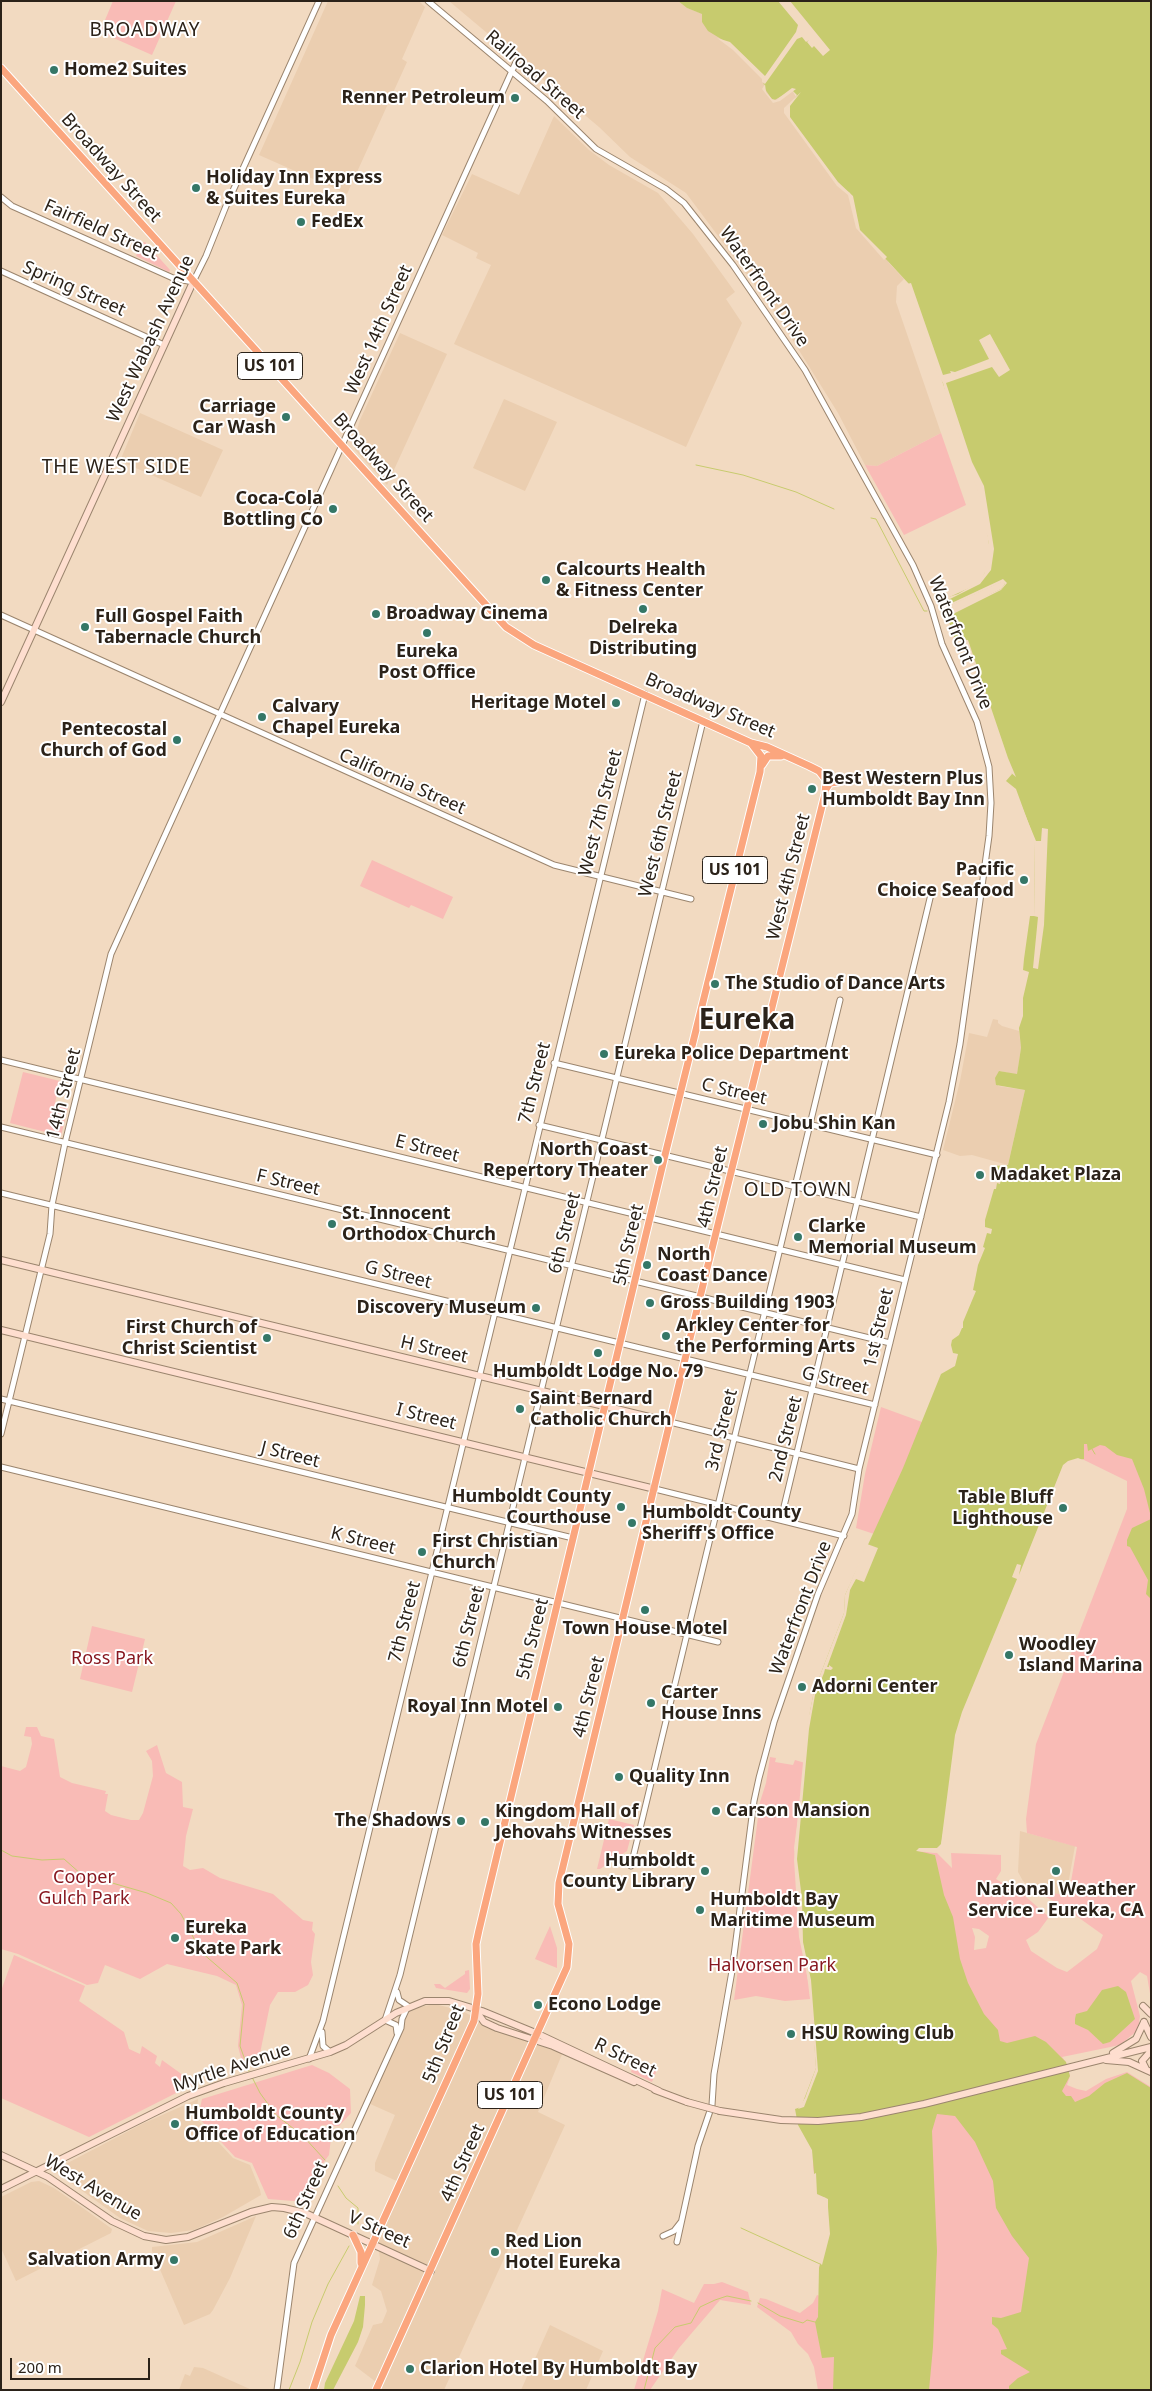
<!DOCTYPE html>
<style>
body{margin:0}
#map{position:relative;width:1152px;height:2391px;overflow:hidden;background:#f2dac1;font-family:"Noto Sans",sans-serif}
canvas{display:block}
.frame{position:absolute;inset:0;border:2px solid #2b2219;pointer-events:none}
.scale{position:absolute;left:10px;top:2358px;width:140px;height:22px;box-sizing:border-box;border:2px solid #2b2219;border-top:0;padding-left:6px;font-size:15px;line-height:18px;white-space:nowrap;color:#2b2219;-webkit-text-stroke:4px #fff;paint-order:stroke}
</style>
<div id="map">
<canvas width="1152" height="2391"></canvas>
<div class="frame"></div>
<div class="scale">200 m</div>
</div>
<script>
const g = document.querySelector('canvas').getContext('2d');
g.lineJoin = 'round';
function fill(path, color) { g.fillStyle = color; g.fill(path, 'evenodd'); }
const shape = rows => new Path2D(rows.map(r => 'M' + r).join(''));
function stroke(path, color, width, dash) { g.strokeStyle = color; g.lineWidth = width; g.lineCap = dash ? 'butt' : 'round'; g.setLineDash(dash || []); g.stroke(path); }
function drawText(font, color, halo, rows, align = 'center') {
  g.font = font + ' "Noto Sans",sans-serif'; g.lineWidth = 4; g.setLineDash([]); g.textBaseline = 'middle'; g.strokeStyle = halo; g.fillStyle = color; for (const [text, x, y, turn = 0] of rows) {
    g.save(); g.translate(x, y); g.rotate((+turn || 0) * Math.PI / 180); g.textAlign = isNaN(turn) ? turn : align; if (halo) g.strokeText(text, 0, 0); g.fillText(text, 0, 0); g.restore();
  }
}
fill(shape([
 [328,1,419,1,425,7,402,59,407,62,347,194,259,155],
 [449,1,678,1,687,8,703,14,702,22,792,90,889,263,904,279,897,286,896,302,941,433,877,466,865,465,838,413,777,315,686,193,630,157,599,127],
 [554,116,589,150,609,165,658,193,693,234,735,292,726,299,742,323,686,447,454,344,491,265,476,258,478,253,442,235,472,174,519,195],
 [400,333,447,354,387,485,355,450,353,442,360,420],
 [504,399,557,422,525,491,473,468],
 [140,413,223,450,201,497,120,461],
 [993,1019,998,1020,998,1023,1002,1026,1019,1031,1021,1048,1017,1075,1000,1071,998,1086,1025,1090,1008,1165,972,1155,960,1156,943,1150,960,1081,969,1033,987,1037],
 [1020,1831,1075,1846,1066,1896,1035,1891,1023,1881,1018,1872],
 [435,2004,462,2011,510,2035,563,2052,538,2112,565,2125,444,2390,373,2390,376,2382,355,2366,373,2325,382,2323,387,2311,381,2291,372,2285,380,2259,378,2242,403,2184,375,2171,375,2163,395,2115,368,2103,409,2009],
 [198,2099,196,2118,233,2158,250,2165,260,2190,261,2195,223,2217,194,2230,171,2233,148,2231,120,2218,56,2172,58,2168,142,2124],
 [39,2181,54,2188,83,2208,112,2229,111,2233,16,2281,1,2248,1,2197,31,2182],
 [256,2216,230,2278,213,2310,210,2314,184,2325,152,2251,152,2247,197,2242],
 [550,2325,603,2351,586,2390,521,2390],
 [194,2367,203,2368,252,2390,179,2390,185,2374,190,2376]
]), '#ebceb0');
fill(shape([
 [113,1,176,1,152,55,100,32],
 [145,242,170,270,169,272,136,256,142,243],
 [941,433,966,505,904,535,865,465,877,466],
 [372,860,453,897,443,919,411,905,409,908,360,886],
 [23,1072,60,1081,55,1103,68,1107,61,1136,10,1123],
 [953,1367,870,1544,874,1534,856,1528,865,1474,881,1407,922,1422],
 [1075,1377,1151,1482,1151,1999,1147,1976,1140,1972,1131,1981,1140,2016,1138,2030,1120,2045,1062,2057,1066,2062,1070,2076,1067,2085,1077,2089,1086,2091,1106,2079,1127,2072,1151,2087,1151,2390,924,2390,926,2117,989,2054,918,1851,937,1853,952,1868,951,1853,1001,1855,1001,1871,996,1879,1025,1896,1049,1917,1038,1932,1026,1940,1031,1951,1057,1968,1067,1972,1097,1949,1103,1935,1061,1905,1042,1895,1044,1892,1066,1895,1069,1893,1077,1847,1027,1833,1026,1819,1036,1744,1127,1509,1127,1481,1082,1459],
 [972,1928,979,1929,989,1936,986,1948,974,1950,975,1937],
 [92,1626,145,1639,132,1692,80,1679],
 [822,1677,825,1680,829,1696,822,1744,816,1761,807,1802,804,1838,806,1919,818,1997,822,2082,819,2101,804,2107,816,2079,818,2061,811,1980,803,1943,810,1999,785,2001,756,1996,734,2000,760,1802,766,1783,770,1757,776,1758,775,1762,793,1765,795,1760,805,1763,794,1848,803,1942,802,1899,797,1859,810,1721,815,1695],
 [26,1727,37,1727,41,1736,54,1739,60,1777,72,1783,106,1791,105,1794,108,1794,105,1811,111,1815,131,1820,139,1820,143,1813,153,1776,152,1761,146,1751,157,1745,166,1773,182,1782,183,1807,193,1809,186,1836,183,1866,190,1870,203,1868,220,1878,273,1894,303,1920,313,1922,312,1930,315,1934,311,1962,313,1975,308,1985,295,1992,278,1992,270,2005,258,2063,243,2066,238,2046,242,2005,236,1985,217,1976,167,1964,140,1979,105,1965,98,1983,87,1985,18,1954,1,1949,1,1766,20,1771,26,1767,32,1744,31,1737,24,1736],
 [609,1819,634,1825,627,1851,600,1869,597,1869],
 [550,1926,557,1948,557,1968,535,1959],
 [14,1955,85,1986,79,2001,124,2032,129,2049,140,2054,142,2046,157,2056,155,2063,160,2067,162,2060,194,2083,192,2085,89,2137,1,2098,1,1991],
 [469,1970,470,1989,467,1993,436,1988,434,1984,440,1984,445,1988,465,1974,465,1971],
 [635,2059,657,2070,652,2082,631,2072],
 [312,2065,329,2073,350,2089,351,2113,339,2126,321,2125,331,2138,329,2155,318,2170,316,2185,310,2191,306,2202,268,2199,252,2163,235,2157,198,2117,202,2099],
 [800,2121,820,2121,832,2206,830,2302,835,2353,838,2358,840,2390,818,2390,814,2367,808,2354,798,2344,791,2332,757,2307,760,2298,766,2299,800,2313,813,2303,817,2295,820,2296,819,2268,820,2263,822,2265,824,2262,830,2234,828,2199,817,2194,816,2174,814,2174,813,2165,814,2148],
 [722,2282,748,2292,751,2305,720,2300,679,2348,650,2390,634,2390,658,2311,662,2289,694,2303,704,2284,714,2284]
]), '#f9bbb6');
fill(shape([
 [678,1,1151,1,1151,1517,1144,1489,1132,1459,1117,1455,1105,1446,1100,1445,1088,1451,1087,1444,1084,1444,1084,1459,1071,1461,1064,1471,960,1723,941,1846,934,1850,918,1851,935,1855,944,1895,953,1917,960,1959,968,1983,984,2014,998,2030,1000,2041,1007,2043,1035,2036,1046,2042,1066,2062,1070,2076,1062,2091,1066,2096,1071,2096,1075,2102,1089,2096,1105,2083,1127,2073,1151,2088,1151,2390,1009,2390,1009,2386,1018,2378,1030,2372,1001,2354,1001,2350,1007,2349,998,2329,992,2324,992,2317,1001,2318,1021,2312,1029,2258,1012,2236,996,2208,993,2181,975,2142,955,2116,937,2114,932,2131,937,2251,933,2347,929,2390,833,2390,834,2357,822,2358,815,2322,818,2317,819,2268,829,2234,826,2198,816,2195,812,2150,798,2125,795,2109,801,2107,816,2068,810,1980,802,1939,795,1859,810,1711,814,1691,844,1613,845,1595,903,1468,941,1374,955,1366,958,1354,953,1353,951,1345,952,1340,959,1335,962,1328,963,1328,963,1322,976,1291,973,1290,978,1265,985,1248,983,1247,987,1233,991,1234,992,1229,985,1227,985,1220,994,1189,996,1189,997,1183,1000,1184,1001,1178,999,1177,1000,1171,994,1170,995,1166,1008,1165,1025,1090,996,1085,995,1078,999,1071,1017,1074,1021,1048,1019,1028,1023,1016,1023,998,1029,972,1023,970,1024,959,1030,916,1034,916,1035,841,1016,789,1006,781,1012,774,967,641,954,638,949,627,948,615,1001,589,1005,584,1003,581,942,609,940,604,945,599,980,583,991,559,983,501,909,284,859,230,850,193,840,186,789,117,786,111,797,95,792,90,773,101,765,89,762,77,731,45,708,31,702,22,702,14,687,8],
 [1151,1519,1151,1599,1146,1594,1148,1580,1130,1547,1127,1546,1127,1540,1132,1528],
 [1118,1986,1126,1992,1135,2019,1110,2042,1103,2044,1088,2030,1075,2024,1075,2019,1076,2014,1087,2011,1102,1990],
 [360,2296,365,2296,365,2305,363,2327,358,2342,333,2390,324,2390,325,2383,354,2321]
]), '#c7cb6e');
fill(shape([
 [778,1,790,1,830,50,823,56,814,46,812,48,807,42,809,40,806,42,802,37,797,39,765,84,766,92,772,99,776,100,792,88,796,89,780,101,773,103,762,89,765,84,762,82,762,79,733,50,717,38,730,42,765,76,796,32,798,25],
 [801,92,790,106,790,117,838,182,853,196,860,230,887,257,884,260,856,228,848,195,837,186,784,113,784,108],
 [911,283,943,375,951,373,950,371,955,372,989,359,979,340,990,334,1010,370,999,377,992,367,946,383,972,462,984,486,994,549,991,570,980,584,940,604,939,602,942,599,958,594,978,582,984,574,988,559,989,545,980,497,948,404,943,383,937,373,907,284],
 [1003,579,1007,583,1001,590,951,615,949,622,955,639,968,640,969,643,1008,758,1016,777,1010,772,967,644,953,641,946,621,950,612,1001,589,1005,584,1002,582,943,609,941,606,943,607],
 [1019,800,1036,841,1041,841,1042,828,1048,829,1044,925,1038,969,1033,968,1038,917,1034,916,1035,841,1033,841],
 [1078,1458,1085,1461,1082,1463,1071,1463,1066,1471,962,1724,943,1847,935,1852,936,1853,916,1851,919,1848,937,1848,941,1844,955,1735,962,1712,1017,1579,1012,1577,1017,1564,1021,1565,1019,1575,1063,1465,1068,1461],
 [867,1544,878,1548,864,1582,856,1579,850,1590,846,1615,827,1667,829,1667,829,1665,833,1668,831,1670,825,1669,824,1673,815,1695,809,1729,797,1859,802,1899,803,1942,811,1980,818,2071,804,2107,798,2109,805,2098,816,2068,809,1985,799,1937,794,1860,806,1730,814,1691,844,1613,845,1595],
 [816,2173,817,2194,828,2199,828,2207,830,2234,822,2265,819,2262,826,2232,826,2201,814,2196,814,2174]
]), '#f2dac1');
stroke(shape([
 [696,465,743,475,796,492,834,509],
 [871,518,876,519,924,611,927,611],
 [1092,1449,1095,1454],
 [1,1850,12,1856,42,1860,64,1859,81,1874,147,1893,171,1903,181,1914,201,1952,237,1983,244,2004,240,2046,250,2074],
 [252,2077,260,2093,276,2115,303,2136,325,2160],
 [338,2186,346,2198,358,2208,358,2224],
 [741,2228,820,2264],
 [758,2303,780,2316,803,2323,807,2320,815,2322],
 [289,2390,300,2362,312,2322,328,2284,349,2246],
 [644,2390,655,2348,675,2327,691,2323,700,2307,715,2300,727,2296,751,2301]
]), '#c7cb6e', 1);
const tertiary = shape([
 [428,1,547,101,596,149,666,189,684,203,733,265,805,370,913,565,931,606,942,644,977,722,989,767,991,803,989,836,960,1044,949,1102,859,1469,852,1514,818,1594,774,1722,759,1778,754,1801,732,1971,714,2074,712,2105,698,2146,677,2242],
 [1,197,12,206,173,278,193,282,206,256,226,206,319,1],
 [1,271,164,345],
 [1,615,554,865,691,899],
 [1,1060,905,1280],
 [554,1063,937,1155],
 [539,1125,921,1217],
 [1,1127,890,1343],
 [1,1193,875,1405],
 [1,1399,573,1538],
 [670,1422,859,1469],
 [1,1434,50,1234,52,1205,65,1143,111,954,516,62],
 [1,1467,718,1642],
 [655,1489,844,1536],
 [781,1519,932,890],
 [631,1866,840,1000],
 [322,2032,323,2046,330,2052],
 [397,2033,396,2025,385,2020,400,1975,703,721],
 [309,2059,323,2021,645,694],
 [663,2236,674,2231,681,2222],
 [277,2390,294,2263,401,2028,402,2019,408,2006,399,2000,397,1992]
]);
const secondary = shape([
 [1,702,193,282],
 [1,1260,670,1422],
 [1,1330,655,1489],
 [1143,2006,1151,2014],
 [476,2011,484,2022,497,2028,553,2046,634,2082],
 [1144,2022,1151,2037],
 [1113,2053,1136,2039,1144,2022],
 [1106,2060,1129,2062,1151,2072],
 [1146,2069,1142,2061,1151,2051],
 [655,2090,687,2102],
 [720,2111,781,2120,818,2121,861,2117,924,2104,1151,2047],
 [1,2155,48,2177,112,2221,144,2236,166,2240,188,2237,251,2212,272,2207,284,2208,305,2213,431,2271],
 [1,2189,188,2096,224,2083,330,2052,346,2045,396,2013,425,2001,449,2001,482,2011,538,2034,659,2091]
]);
const trunk = shape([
 [1,68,506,627,534,645,751,743,767,747,809,766,819,771,826,780,825,794,699,1301,559,1883,558,1904,569,1944,567,1967,376,2390],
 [762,765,768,756,781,756],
 [826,789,830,783,838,782],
 [353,2235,361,2252,361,2263],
 [313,2390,331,2335,474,2021,478,1994,476,1944,479,1930,665,1155,760,772,761,756,751,743]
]);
stroke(tertiary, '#9b856e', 7);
stroke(secondary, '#9b856e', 8);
stroke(trunk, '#fff', 9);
stroke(tertiary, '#fff', 5);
stroke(secondary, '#fedecf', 6);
stroke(trunk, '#fba67e', 7);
const secondaryBridge = shape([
 [687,2102,720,2111]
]);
stroke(secondaryBridge, '#9b856e', 8, []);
stroke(secondaryBridge, '#fedecf', 6);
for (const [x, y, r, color] of [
 [54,70,5,"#357767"],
 [515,98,5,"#357767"],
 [196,188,5,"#357767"],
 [301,222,5,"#357767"],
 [286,417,5,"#357767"],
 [333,509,5,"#357767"],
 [546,580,5,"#357767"],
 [643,609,5,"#357767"],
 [376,614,5,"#357767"],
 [85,627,5,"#357767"],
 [427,633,5,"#357767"],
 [616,703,5,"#357767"],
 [262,717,5,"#357767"],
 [177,740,5,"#357767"],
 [812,789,5,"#357767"],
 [1024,880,5,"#357767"],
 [715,984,5,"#357767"],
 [604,1054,5,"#357767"],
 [763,1124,5,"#357767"],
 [658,1160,5,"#357767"],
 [980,1175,5,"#357767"],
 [332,1224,5,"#357767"],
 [798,1237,5,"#357767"],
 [647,1265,5,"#357767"],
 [650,1303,5,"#357767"],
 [536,1308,5,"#357767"],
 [666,1336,5,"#357767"],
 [267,1338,5,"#357767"],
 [598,1353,5,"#357767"],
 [520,1409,5,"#357767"],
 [621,1507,5,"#357767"],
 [1063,1508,5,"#357767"],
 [632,1523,5,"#357767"],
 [422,1552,5,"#357767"],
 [645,1610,5,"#357767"],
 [1009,1655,5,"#357767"],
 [802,1687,5,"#357767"],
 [651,1703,5,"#357767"],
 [558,1707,5,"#357767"],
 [619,1777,5,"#357767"],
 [716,1811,5,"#357767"],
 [461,1821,5,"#357767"],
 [485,1822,5,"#357767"],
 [705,1871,5,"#357767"],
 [1056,1871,5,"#357767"],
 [700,1910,5,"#357767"],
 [175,1938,5,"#357767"],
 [538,2005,5,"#357767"],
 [791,2034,5,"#357767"],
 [175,2124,5,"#357767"],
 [495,2252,5,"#357767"],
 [174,2260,5,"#357767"],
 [410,2369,5,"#357767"]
]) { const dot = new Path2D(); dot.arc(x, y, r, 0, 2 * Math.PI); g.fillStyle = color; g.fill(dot); stroke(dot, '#fff', 2); }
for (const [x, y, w] of [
 [270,366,65],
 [735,870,65],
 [510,2095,65]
]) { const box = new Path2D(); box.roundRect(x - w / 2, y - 13.5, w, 27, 4); g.fillStyle = '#fff'; g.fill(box); stroke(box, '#2b2219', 1); }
drawText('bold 16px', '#2b2219', null, [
 ["US 101",270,366],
 ["US 101",735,870],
 ["US 101",510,2095]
]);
drawText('bold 18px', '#2b2219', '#fff', [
 ["Home2 Suites",64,70],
 ["Renner Petroleum",505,98,"right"],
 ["Holiday Inn Express",206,178],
 ["& Suites Eureka",206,199],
 ["FedEx",311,222],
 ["Carriage",276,407,"right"],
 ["Car Wash",276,428,"right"],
 ["Coca-Cola",323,499,"right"],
 ["Bottling Co",323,520,"right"],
 ["Calcourts Health",556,570],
 ["& Fitness Center",556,591],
 ["Broadway Cinema",386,614],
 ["Full Gospel Faith",95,617],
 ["Tabernacle Church",95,638],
 ["Delreka",643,628,"center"],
 ["Distributing",643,649,"center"],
 ["Eureka",427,652,"center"],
 ["Post Office",427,673,"center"],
 ["Heritage Motel",606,703,"right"],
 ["Calvary",272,707],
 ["Chapel Eureka",272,728],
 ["Pentecostal",167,730,"right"],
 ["Church of God",167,751,"right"],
 ["Best Western Plus",822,779],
 ["Humboldt Bay Inn",822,800],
 ["Pacific",1014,870,"right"],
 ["Choice Seafood",1014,891,"right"],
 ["The Studio of Dance Arts",725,984],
 ["Eureka Police Department",614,1054],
 ["Jobu Shin Kan",773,1124],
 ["North Coast",648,1150,"right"],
 ["Repertory Theater",648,1171,"right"],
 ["Madaket Plaza",990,1175],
 ["St. Innocent",342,1214],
 ["Orthodox Church",342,1235],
 ["Clarke",808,1227],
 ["Memorial Museum",808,1248],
 ["North",657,1255],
 ["Coast Dance",657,1276],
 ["Gross Building 1903",660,1303],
 ["Discovery Museum",526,1308,"right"],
 ["Arkley Center for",676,1326],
 ["the Performing Arts",676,1347],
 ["First Church of",257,1328,"right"],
 ["Christ Scientist",257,1349,"right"],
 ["Humboldt Lodge No. 79",598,1372,"center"],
 ["Saint Bernard",530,1399],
 ["Catholic Church",530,1420],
 ["Humboldt County",611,1497,"right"],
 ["Courthouse",611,1518,"right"],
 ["Table Bluff",1053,1498,"right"],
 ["Lighthouse",1053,1519,"right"],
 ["Humboldt County",642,1513],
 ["Sheriff's Office",642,1534],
 ["First Christian",432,1542],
 ["Church",432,1563],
 ["Town House Motel",645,1629,"center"],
 ["Woodley",1019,1645],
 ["Island Marina",1019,1666],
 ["Adorni Center",812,1687],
 ["Carter",661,1693],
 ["House Inns",661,1714],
 ["Royal Inn Motel",548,1707,"right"],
 ["Quality Inn",629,1777],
 ["Carson Mansion",726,1811],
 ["Kingdom Hall of",495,1812],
 ["Jehovahs Witnesses",495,1833],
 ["The Shadows",451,1821,"right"],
 ["Humboldt",695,1861,"right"],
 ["County Library",695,1882,"right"],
 ["National Weather",1056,1890,"center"],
 ["Service - Eureka, CA",1056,1911,"center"],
 ["Humboldt Bay",710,1900],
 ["Maritime Museum",710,1921],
 ["Eureka",185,1928],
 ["Skate Park",185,1949],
 ["Econo Lodge",548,2005],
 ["HSU Rowing Club",801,2034],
 ["Humboldt County",185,2114],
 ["Office of Education",185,2135],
 ["Red Lion",505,2242],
 ["Hotel Eureka",505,2263],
 ["Salvation Army",164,2260,"right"],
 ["Clarion Hotel By Humboldt Bay",420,2369]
], 'left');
drawText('18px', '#2b2219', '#fff', [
 ["Railroad Street",535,75,41],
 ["Broadway Street",111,168,48],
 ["Fairfield Street",101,230,24],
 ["Waterfront Drive",764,287,55],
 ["Spring Street",74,289,24],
 ["West 14th Street",379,330,-66],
 ["West Wabash Avenue",151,339,-65],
 ["Broadway Street",383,468,48],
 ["Waterfront Drive",960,643,68],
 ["Broadway Street",710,706,23],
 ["California Street",402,782,24],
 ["West 7th Street",601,813,-76],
 ["West 6th Street",661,834,-76],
 ["West 4th Street",789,877,-76],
 ["7th Street",535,1083,-76],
 ["C Street",734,1092,13],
 ["14th Street",64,1094,-76],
 ["E Street",427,1149,14],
 ["F Street",288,1183,13],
 ["4th Street",713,1187,-77],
 ["6th Street",565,1233,-76],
 ["5th Street",629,1245,-77],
 ["G Street",398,1275,14],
 ["1st Street",879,1328,-77],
 ["H Street",434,1350,13],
 ["G Street",835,1381,14],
 ["I Street",426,1417,14],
 ["3rd Street",722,1430,-76],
 ["2nd Street",786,1439,-76],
 ["J Street",290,1455,14],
 ["K Street",363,1541,14],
 ["Waterfront Drive",801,1608,-69],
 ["7th Street",405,1622,-76],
 ["6th Street",469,1627,-76],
 ["5th Street",533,1639,-76],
 ["4th Street",589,1697,-76],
 ["5th Street",444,2044,-68],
 ["R Street",625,2058,26],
 ["Myrtle Avenue",232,2068,-18],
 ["4th Street",463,2163,-66],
 ["West Avenue",93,2188,31],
 ["6th Street",306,2200,-66],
 ["V Street",379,2230,24]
]);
drawText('18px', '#881820', '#fff', [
 ["Ross Park",112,1659],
 ["Cooper",84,1878],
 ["Gulch Park",84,1899],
 ["Halvorsen Park",772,1966]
]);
g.letterSpacing = '1px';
drawText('19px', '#2b2219', '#fff', [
 ["BROADWAY",145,31],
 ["THE WEST SIDE",116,468],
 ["OLD TOWN",798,1191]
]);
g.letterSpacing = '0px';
drawText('bold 28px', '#2b2219', '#fff', [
 ["Eureka",747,1021]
]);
</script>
